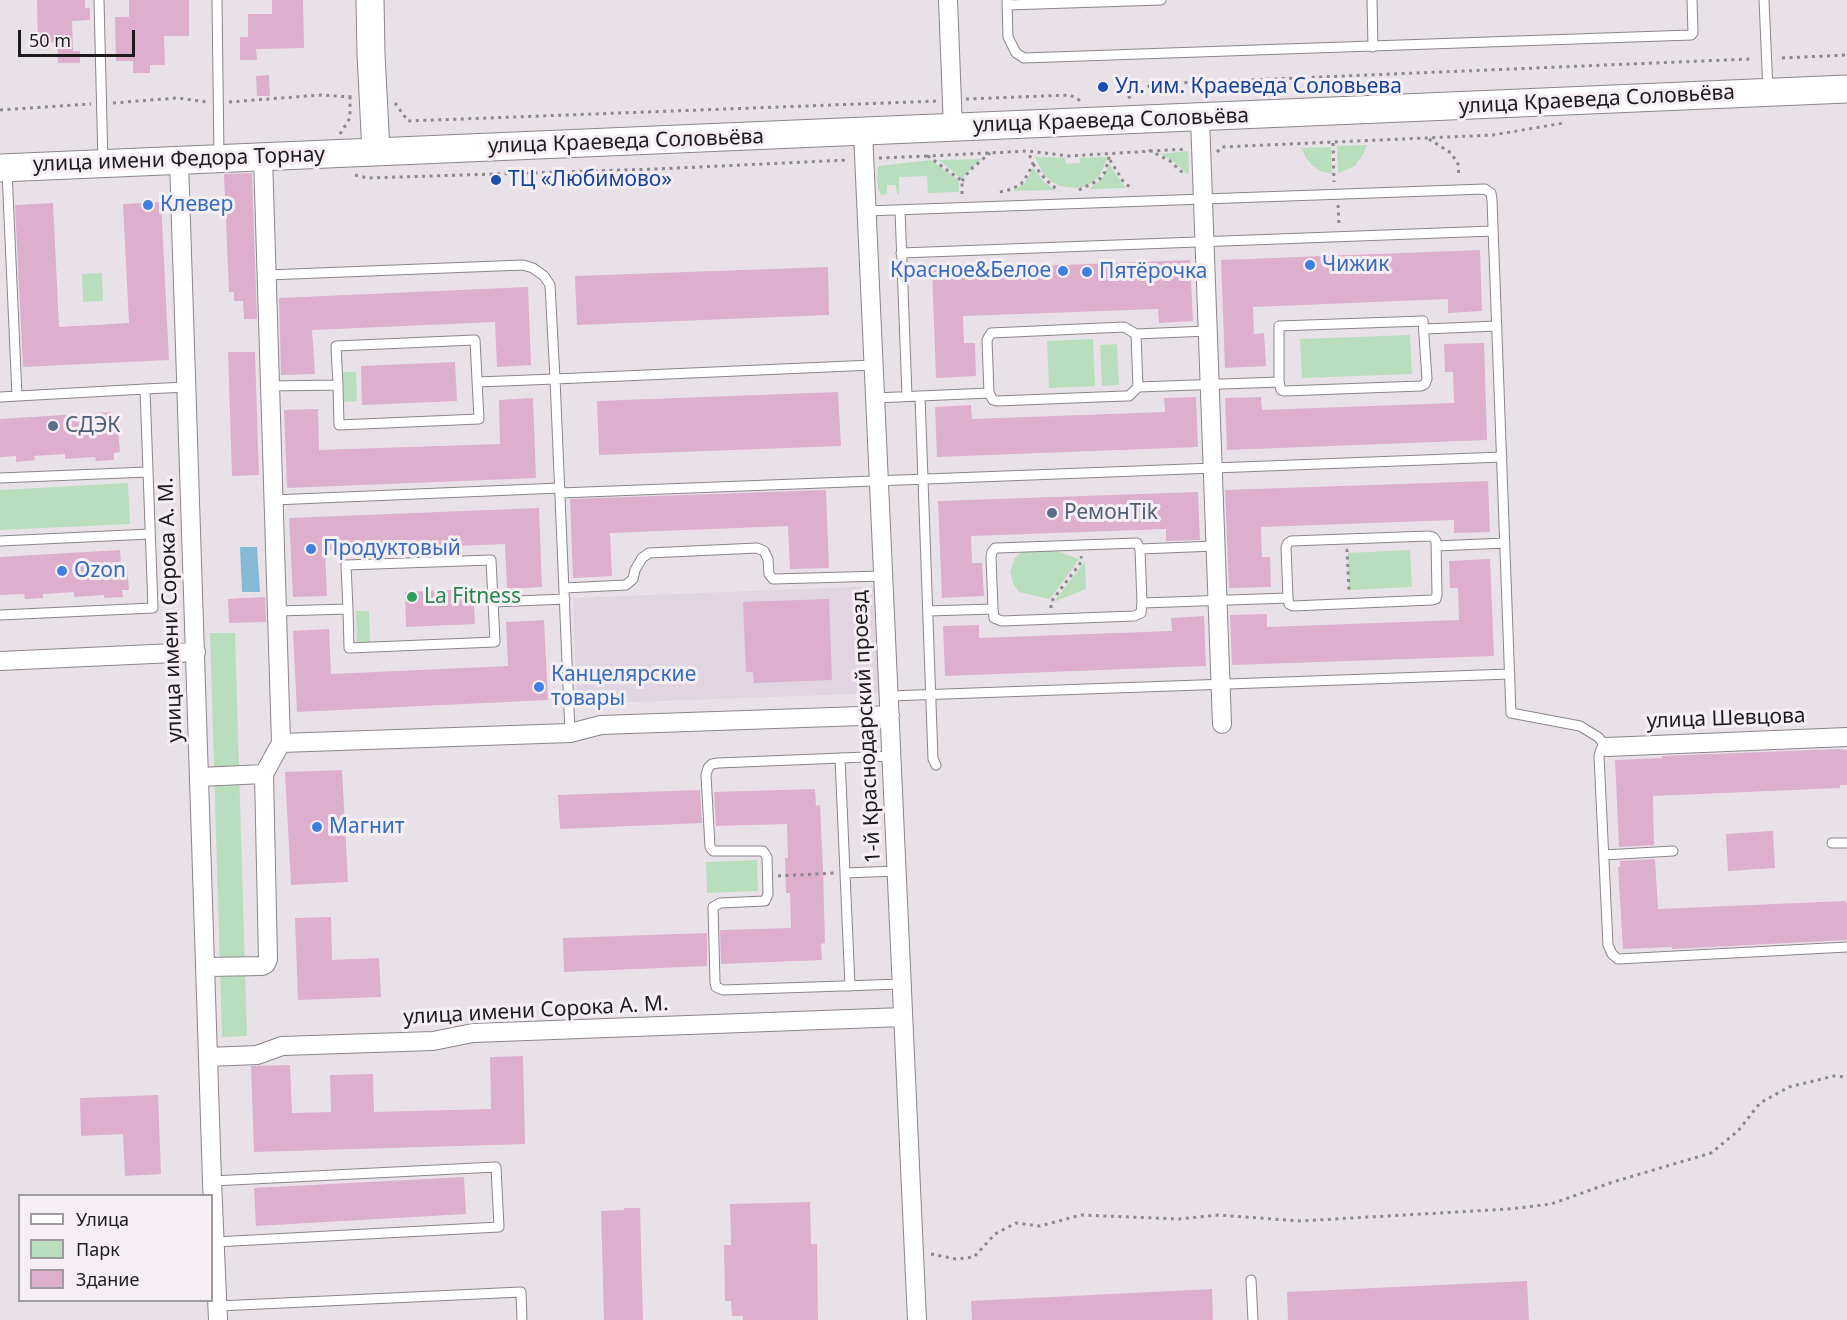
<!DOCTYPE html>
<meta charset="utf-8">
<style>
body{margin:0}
#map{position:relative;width:1847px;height:1320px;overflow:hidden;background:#e8e2e8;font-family:"Noto Sans",sans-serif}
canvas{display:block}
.legend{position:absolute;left:18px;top:1194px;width:195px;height:108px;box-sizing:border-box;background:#f5eff5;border:2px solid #9f9a9f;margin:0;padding:8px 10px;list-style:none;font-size:18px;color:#1e1b1d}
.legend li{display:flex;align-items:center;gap:12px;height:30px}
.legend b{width:30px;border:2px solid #9f9a9f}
.scale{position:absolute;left:18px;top:30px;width:117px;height:27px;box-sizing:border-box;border:3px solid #1e1b1d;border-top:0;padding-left:8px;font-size:18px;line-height:21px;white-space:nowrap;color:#1e1b1d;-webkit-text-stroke:4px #f5eff5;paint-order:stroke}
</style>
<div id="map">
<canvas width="1847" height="1320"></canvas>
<ul class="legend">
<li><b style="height:8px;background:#fff"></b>Улица</li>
<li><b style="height:16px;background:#b9debe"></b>Парк</li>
<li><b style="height:16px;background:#ddafcd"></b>Здание</li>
</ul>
<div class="scale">50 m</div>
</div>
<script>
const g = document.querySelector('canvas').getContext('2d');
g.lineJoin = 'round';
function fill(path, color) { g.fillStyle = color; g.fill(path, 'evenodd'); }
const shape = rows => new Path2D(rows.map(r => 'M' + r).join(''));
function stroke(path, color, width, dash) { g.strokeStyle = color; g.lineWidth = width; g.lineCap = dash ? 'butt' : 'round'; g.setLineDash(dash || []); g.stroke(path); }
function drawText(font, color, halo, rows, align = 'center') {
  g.font = font + ' "Noto Sans",sans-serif'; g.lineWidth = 6; g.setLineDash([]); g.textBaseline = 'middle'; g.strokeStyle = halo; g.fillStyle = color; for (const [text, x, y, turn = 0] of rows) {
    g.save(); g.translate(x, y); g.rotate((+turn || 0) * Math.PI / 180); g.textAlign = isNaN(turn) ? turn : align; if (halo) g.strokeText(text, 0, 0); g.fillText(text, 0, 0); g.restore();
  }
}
fill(shape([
 [880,586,883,693,577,704,573,598]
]), '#e0d5e0');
fill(shape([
 [1367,145,1364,153,1355,166,1338,173,1337,146],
 [1331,147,1332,174,1320,171,1312,165,1306,158,1301,148],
 [1188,151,1189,173,1187,174,1173,161,1161,154],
 [1035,157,1065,158,1066,164,1080,163,1080,158,1108,157,1099,177,1085,187,1076,188,1060,186,1052,182,1044,175],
 [981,159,961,179,939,160],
 [931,160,957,179,959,184,959,192,928,193,927,176,899,177,899,194,897,194,896,185,887,185,887,194,881,195,878,188,877,168,879,166],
 [1110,164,1113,171,1126,188,1089,189,1101,180],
 [1033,168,1044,182,1055,190,1013,191,1025,183],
 [102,273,103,301,83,302,82,274],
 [1410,335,1412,374,1302,378,1300,339],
 [1093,339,1095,386,1049,388,1047,341],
 [1117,344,1119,385,1102,386,1100,345],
 [343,372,356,372,357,401,344,402],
 [128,483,130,524,0,530,0,490],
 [1051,549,1079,559,1050,599,1019,592,1013,583,1010,572,1015,558,1023,550],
 [1410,550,1412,587,1349,590,1348,553],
 [1085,561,1086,589,1054,602],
 [356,611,369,611,370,644,357,644],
 [210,633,235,633,247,1036,222,1037],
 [757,860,758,891,707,893,706,862]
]), '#b9debe');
fill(shape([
 [240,547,257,547,260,592,242,592]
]), '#86b9d5');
fill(shape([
 [37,0,85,0,85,8,90,8,90,20,72,21,73,51,80,51,80,63,58,63,57,42,38,43],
 [129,0,189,0,189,36,164,36,165,65,150,65,150,73,133,73,133,61,116,61,115,17,129,17],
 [272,0,303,0,304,48,256,49,257,60,240,60,240,37,248,37,248,14,272,14],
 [269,75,270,96,257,96,256,76],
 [252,173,257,319,244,319,243,301,234,301,234,292,229,292,224,174],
 [161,202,169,360,23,367,15,205,53,203,59,327,129,323,123,204],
 [1480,250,1482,311,1448,313,1448,299,1253,307,1254,334,1264,333,1266,366,1225,368,1221,260],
 [1190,260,1193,321,1159,323,1158,309,963,316,964,343,975,343,976,376,936,378,932,270],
 [828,267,829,315,577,325,575,276],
 [528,287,531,365,497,367,495,322,312,330,315,374,281,375,279,298],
 [1484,343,1487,440,1227,450,1225,398,1261,397,1262,410,1454,403,1453,372,1445,372,1444,344],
 [228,352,255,352,259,475,232,476],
 [455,362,457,401,362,405,361,366],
 [838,392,841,446,599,455,597,401],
 [1196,397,1198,447,937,457,935,407,971,405,972,419,1165,412,1164,398],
 [533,398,536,478,287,488,284,410,318,409,319,450,500,444,499,400],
 [111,412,112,428,118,428,120,452,114,453,114,460,96,461,95,457,65,459,65,454,34,456,35,460,16,462,16,456,0,457,0,419],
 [1488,481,1490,532,1454,533,1454,520,1261,527,1262,557,1270,557,1271,587,1229,588,1225,490],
 [826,490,829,568,790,569,788,526,610,533,612,576,573,578,570,499],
 [1198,492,1200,540,1166,541,1166,529,971,536,972,563,982,563,984,596,942,598,938,501],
 [539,508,542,587,507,589,505,544,325,551,327,596,293,597,289,518],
 [120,550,121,566,127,566,129,590,122,590,123,597,104,598,104,595,74,597,74,592,43,594,43,598,25,599,24,594,0,595,0,557],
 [1490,559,1494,656,1232,665,1230,615,1267,614,1267,627,1459,620,1458,588,1450,588,1449,561],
 [473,589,475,624,406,627,405,592],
 [265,597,266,622,229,623,228,599],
 [829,599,832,680,754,683,753,672,746,672,743,602],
 [1204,616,1206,666,945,676,943,626,979,625,979,638,1172,631,1171,618],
 [544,620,548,700,297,712,293,631,329,629,331,674,508,666,506,622],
 [1839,749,1847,750,1847,785,1840,785,1840,788,1653,796,1654,845,1619,847,1615,760,1662,758,1662,756],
 [342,770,348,882,291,885,285,772],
 [815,789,816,806,820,805,823,869,825,943,821,944,822,960,721,964,720,930,791,928,790,893,786,893,785,858,788,858,787,824,716,826,714,792],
 [700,790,702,823,560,829,558,795],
 [1773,831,1775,868,1728,871,1726,834],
 [1655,859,1658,909,1845,901,1847,903,1847,940,1672,949,1672,947,1623,949,1618,867,1620,867,1620,861],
 [331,917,332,960,379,958,381,997,298,1000,295,918],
 [707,933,707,966,564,972,563,938],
 [523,1056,525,1144,254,1152,251,1066,290,1065,292,1113,331,1112,330,1075,373,1074,374,1112,491,1109,490,1057],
 [158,1095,161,1174,125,1176,123,1134,81,1136,80,1098],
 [464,1177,466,1214,256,1226,254,1188],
 [810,1202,811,1244,817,1244,818,1320,743,1320,743,1316,732,1316,731,1301,725,1301,724,1245,731,1245,730,1204],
 [624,1208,640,1208,643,1320,604,1320,601,1211,624,1210],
 [1527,1281,1529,1320,1288,1320,1287,1292],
 [1212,1289,1213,1320,972,1320,971,1301]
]), '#ddafcd');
const lane = shape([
 [99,0,103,163],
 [217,0,219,157],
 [1007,0,1008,37,1016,53,1024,58,1691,35,1693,33,1692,0],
 [1372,0,1373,47],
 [1764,0,1768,91],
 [1007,5,1161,0],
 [7,171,17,396],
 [900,210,907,396],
 [866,211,1485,189,1491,193,1492,200,1511,713,1580,726,1598,737,1607,747,1601,749,1599,756,1608,945,1612,954,1618,959,1847,947],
 [901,253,1493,231],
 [267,275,523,265,533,268,544,276,550,285,555,379,873,365],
 [1425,329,1497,326],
 [1136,334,1138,387],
 [477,382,555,379,570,733],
 [269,386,338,385,339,425,479,419,475,340,336,346,338,385],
 [989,393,993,400,997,401,1125,396,1129,396,1138,387,1279,382,1281,390,1284,391,1421,386,1425,384,1427,379,1423,321,1279,326,1279,382],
 [920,396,933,759,936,765],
 [0,397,145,389],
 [875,398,989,393,987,340,991,333,1124,327,1136,334,1208,331],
 [0,478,148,472],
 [560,493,1502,457],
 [273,500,560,488],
 [0,541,150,534],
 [1436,546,1505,543],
 [1140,549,1215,546],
 [564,588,626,585,633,579,635,570,642,558,649,553,757,548,764,551,768,559,769,574,773,579,883,576],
 [493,602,565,599],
 [993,609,991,557,992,552,995,548,998,548,1137,543,1140,549,1142,603],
 [278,611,348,609,349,648,495,642,491,560,346,565,348,609],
 [928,611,993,609,994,618,1002,621,1134,616,1141,613,1142,603,1288,598,1289,604,1293,606,1432,600,1436,599,1437,594,1436,541,1433,537,1429,536,1291,541,1288,543,1286,547,1288,598],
 [0,615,153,608,145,389,186,387],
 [889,696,1510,674],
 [891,756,718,763,712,764,708,768,706,775,710,847,713,851,763,851,767,857,768,894,765,901,720,903,713,907,715,982,716,987,723,990,902,984],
 [840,758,845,873],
 [1832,843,1847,843],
 [1604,855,1673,851],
 [850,986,845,873,897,871],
 [212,1181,496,1167,499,1227,215,1242],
 [1251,1280,1253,1320],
 [218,1306,521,1292,522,1320]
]);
const street = shape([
 [948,0,953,128],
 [1200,118,1222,724],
 [863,132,917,1320],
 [179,161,212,1181,218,1320],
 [0,661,196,652],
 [281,743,570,733,601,725,890,715],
 [1607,747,1847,737],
 [200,777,264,774],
 [206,967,262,966,266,964,268,959,264,774,281,743,263,157],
 [208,1057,257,1055,282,1046,433,1041,473,1033,903,1017]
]);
const secondary = shape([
 [370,0,371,54,376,152],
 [0,168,1847,89]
]);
stroke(lane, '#8b858b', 11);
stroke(street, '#8b858b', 20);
stroke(secondary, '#8b858b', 29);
stroke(shape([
 [1782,58,1847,55],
 [1128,98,1153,84,1750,59],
 [966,99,1070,95,1081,101],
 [229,102,321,95,350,97,350,94],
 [113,103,177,98,207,102],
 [395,103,408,121,938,101],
 [0,110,91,104],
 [340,134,350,118,350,97],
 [1429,139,1451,153,1458,164,1459,177],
 [1333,143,1334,182],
 [1149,150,1170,161,1185,175],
 [1217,152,1222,147,1493,135,1564,123],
 [879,158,928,156],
 [1110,160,1123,181,1132,189],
 [1033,164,1046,180,1059,191],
 [355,175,367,178,655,169,848,160],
 [962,181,970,170,990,153],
 [1079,190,1099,180,1105,172,1110,154],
 [1000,192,1012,189,1021,184,1028,174,1033,164,1028,151],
 [962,194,962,181,928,156,1028,151,1069,156,1186,149],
 [1338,205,1339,225],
 [1348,550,1347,550,1349,592],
 [1051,608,1051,602,1082,561,1081,556],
 [778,876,835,873],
 [931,1254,956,1259,974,1257,995,1234,1016,1223,1040,1226,1081,1215,1179,1219,1218,1215,1300,1221,1509,1209,1551,1204,1613,1182,1711,1153,1738,1131,1760,1103,1789,1087,1834,1076,1847,1077]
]), '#8b878b', 3, [3, 4.5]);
stroke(lane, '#fff', 9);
stroke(street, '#fff', 18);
stroke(secondary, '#fff', 27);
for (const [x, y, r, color] of [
 [1103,87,6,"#1a4fb4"],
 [496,180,6,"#1a4fb4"],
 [148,205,6,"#3f7fe0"],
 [1310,265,6,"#3f7fe0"],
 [1063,271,6,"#3f7fe0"],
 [1087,272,6,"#3f7fe0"],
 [53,426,6,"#5c6f8a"],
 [1052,513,6,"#5c6f8a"],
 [311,549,6,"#3f7fe0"],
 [62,571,6,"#3f7fe0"],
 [412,597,6,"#2e9e5b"],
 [539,687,6,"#3f7fe0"],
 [317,827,6,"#3f7fe0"]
]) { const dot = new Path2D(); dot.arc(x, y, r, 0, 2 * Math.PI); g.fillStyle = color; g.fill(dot); stroke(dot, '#f5eff5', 2); }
drawText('21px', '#164399', '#f5eff5', [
 ["Ул. им. Краеведа Соловьева",1115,87],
 ["ТЦ «Любимово»",508,180]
], 'left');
drawText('21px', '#1e1b1d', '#f5eff5', [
 ["улица Краеведа Соловьёва",1597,100,-3],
 ["улица Краеведа Соловьёва",1111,121,-2],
 ["улица Краеведа Соловьёва",626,142,-2],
 ["улица имени Федора Торнау",179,160,-2],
 ["улица имени Сорока А. М.",171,610,-92],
 ["улица Шевцова",1726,719,-2],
 ["1-й Краснодарский проезд",867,727,-93],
 ["улица имени Сорока А. М.",536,1011,-3]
]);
drawText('21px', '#366cbe', '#f5eff5', [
 ["Клевер",160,205],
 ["Чижик",1322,265],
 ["Красное&Белое",1051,271,"right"],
 ["Пятёрочка",1099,272],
 ["Продуктовый",323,549],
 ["Ozon",74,571],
 ["Канцелярские",551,675],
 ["товары",551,699],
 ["Магнит",329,827]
], 'left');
drawText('21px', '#4e5e75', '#f5eff5', [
 ["СДЭК",65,426],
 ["РемонTik",1064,513]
], 'left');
drawText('21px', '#27864d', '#f5eff5', [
 ["La Fitness",424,597]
], 'left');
</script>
